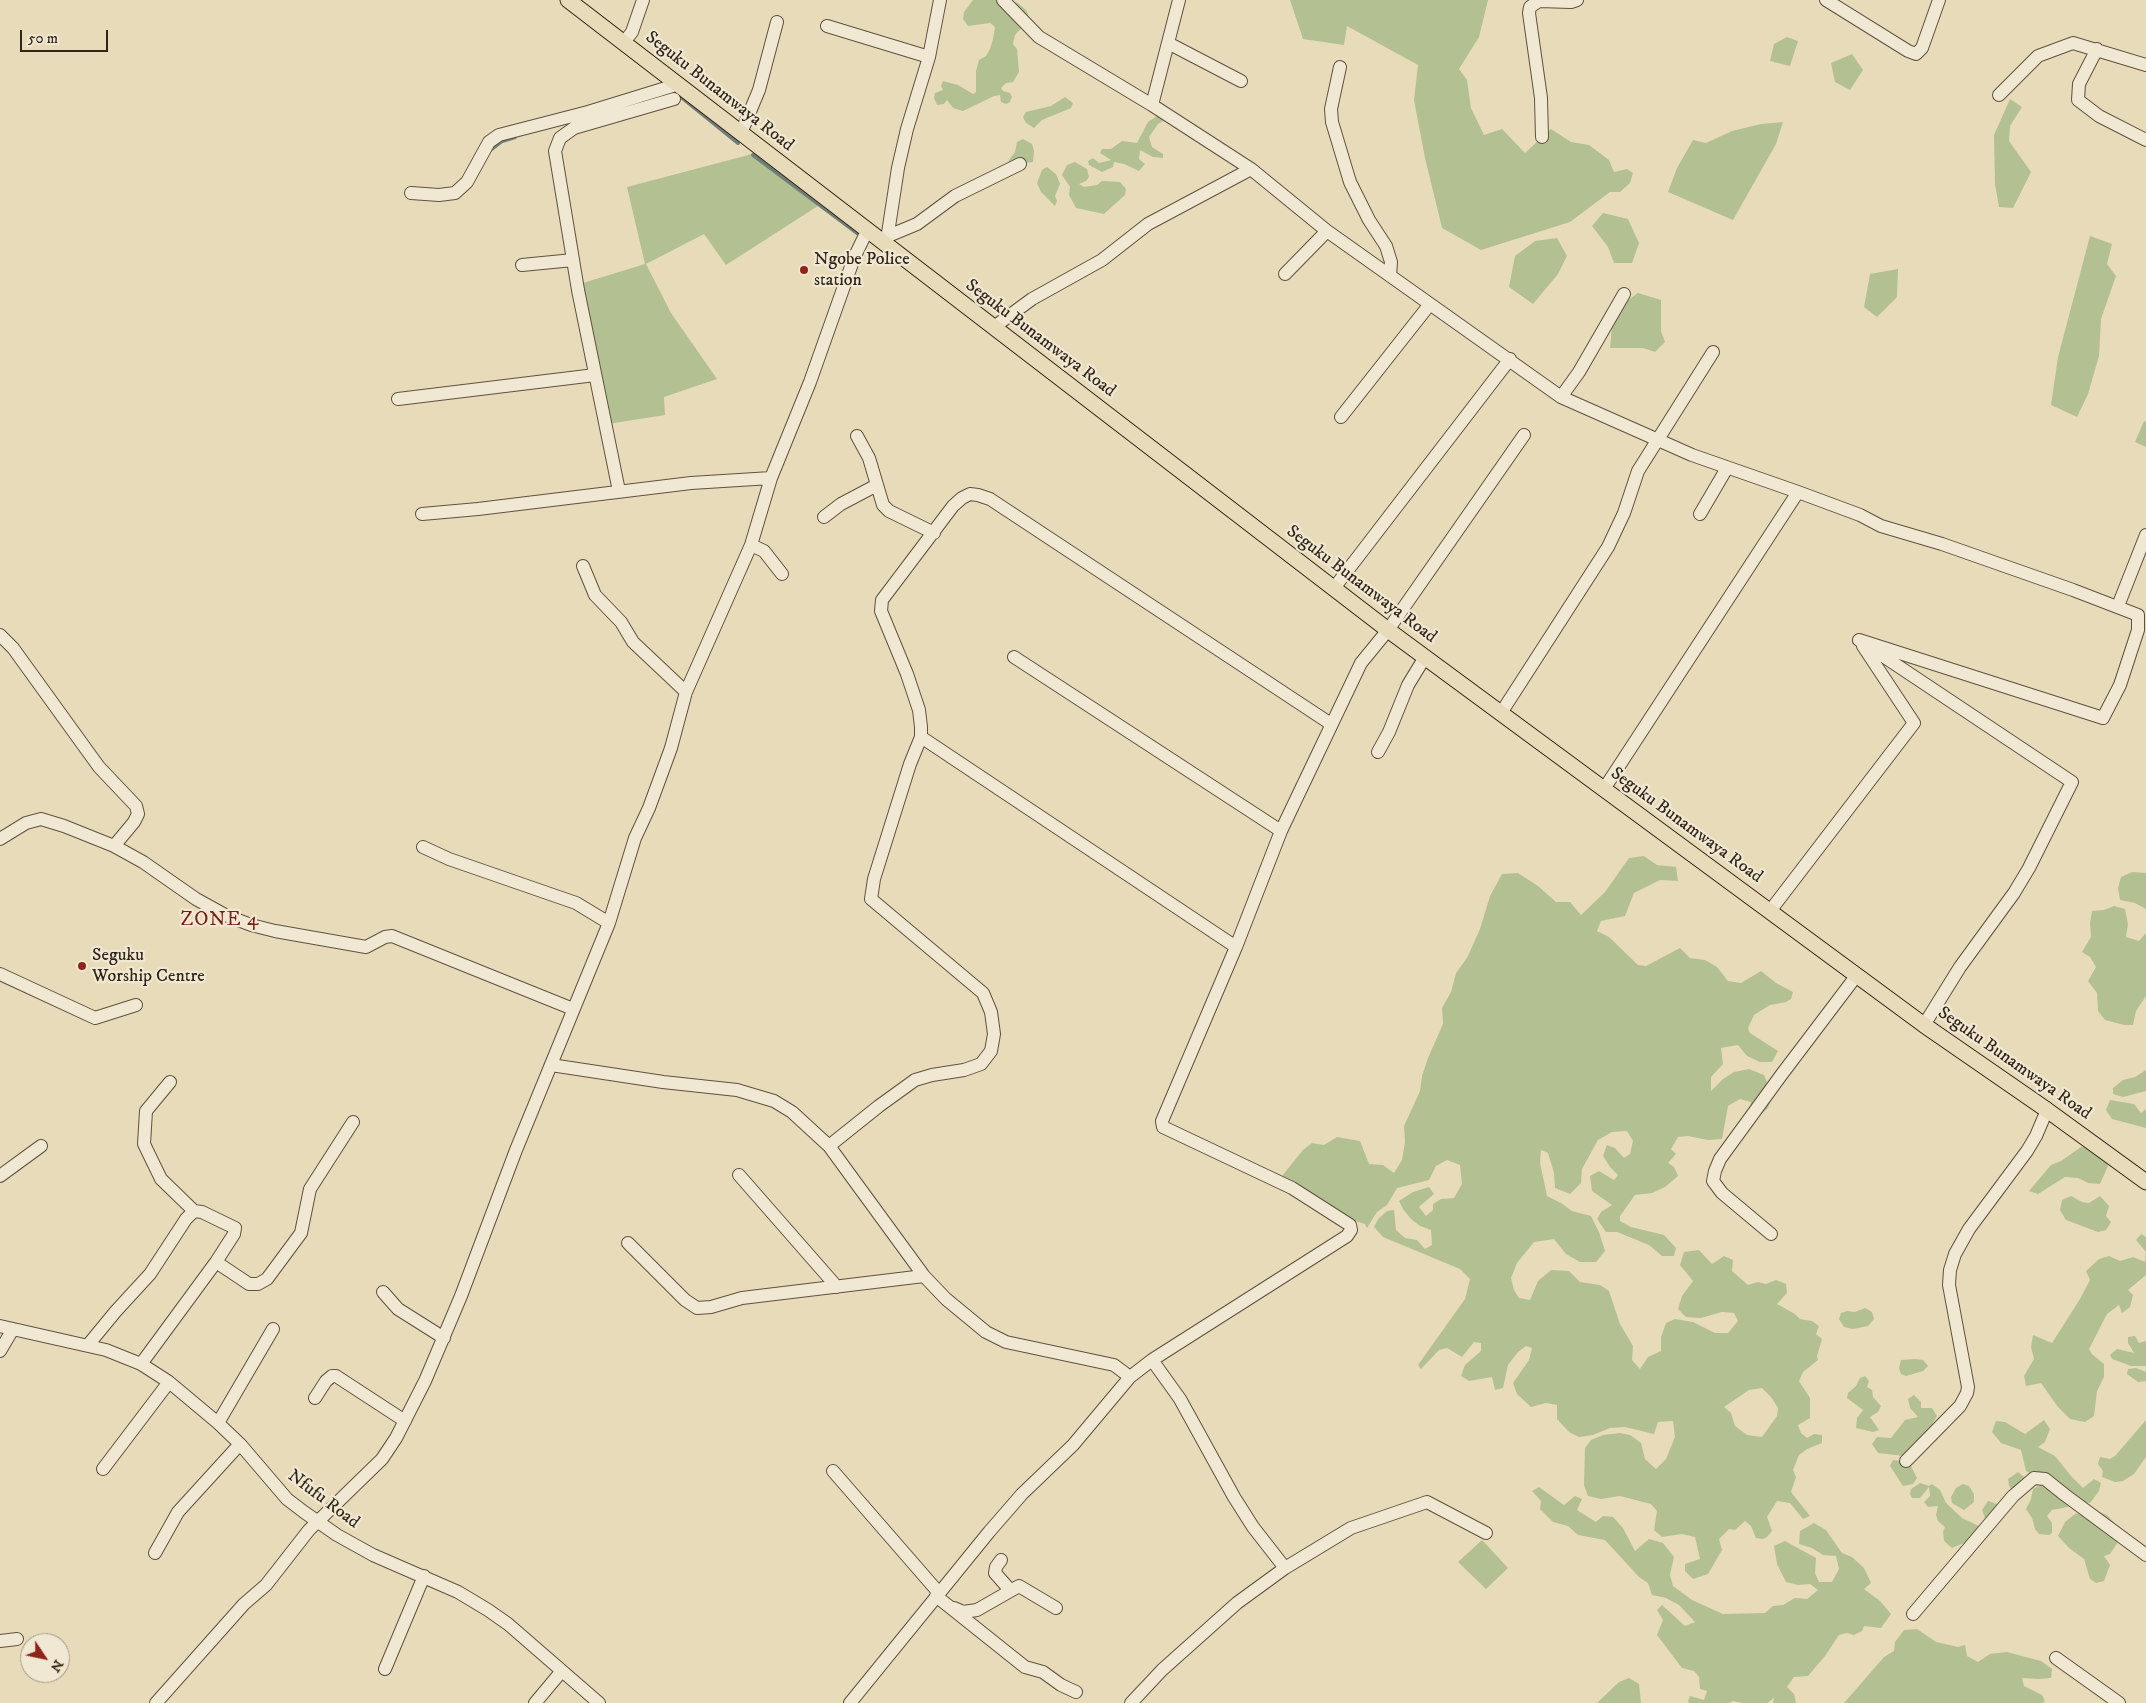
<!DOCTYPE html>
<style>
body{margin:0}
#map{position:relative;width:2146px;height:1703px;overflow:hidden;background:#e8dbb9;font-family:"IM FELL DW Pica",serif}
canvas{display:block}
.north{position:absolute;left:20px;top:1633px;width:50px;height:50px;box-sizing:border-box;background:#f0e8d2;border:1px solid #a39a88;border-radius:50%;rotate:124deg;font-size:14px;font-weight:700;line-height:20px;text-align:center;color:#302518}
.north::after{content:'';display:block;margin:auto;width:18px;height:22px;background:#8f2418;clip-path:polygon(50% 0,100% 100%,50% 72%,0 100%)}
.scale{position:absolute;left:20px;top:30px;width:88px;height:22px;box-sizing:border-box;border:2px solid #302518;border-top:0;padding-left:6px;font-size:15px;line-height:18px;white-space:nowrap;color:#302518;-webkit-text-stroke:4px #f0e8d2;paint-order:stroke}
</style>
<div id="map">
<canvas width="2146" height="1703"></canvas>
<div class="north">N</div>
<div class="scale">50 m</div>
</div>
<script>
const g = document.querySelector('canvas').getContext('2d');
g.lineJoin = 'round';
function fill(path, color) { g.fillStyle = color; g.fill(path, 'evenodd'); }
const shape = rows => new Path2D(rows.map(r => 'M' + r).join(''));
function stroke(path, color, width, dash) { g.strokeStyle = color; g.lineWidth = width; g.lineCap = dash ? 'butt' : 'round'; g.setLineDash(dash || []); g.stroke(path); }
function drawText(font, color, halo, rows, align = 'center') {
  g.font = font + ' "IM FELL DW Pica",serif'; g.lineWidth = 4.5; g.setLineDash([]); g.textBaseline = 'middle'; g.strokeStyle = halo; g.fillStyle = color; for (const [text, x, y, turn = 0] of rows) {
    g.save(); g.translate(x, y); g.rotate((+turn || 0) * Math.PI / 180); g.textAlign = isNaN(turn) ? turn : align; if (halo) g.strokeText(text, 0, 0); g.fillText(text, 0, 0); g.restore();
  }
}
fill(shape([
 [1004,0,1018,3,1026,10,1028,14,1026,23,1015,35,1013,44,1017,49,1019,72,1013,82,1006,83,1001,88,1003,91,1010,93,1012,97,1010,102,1006,104,1001,102,1000,95,994,96,963,111,953,108,947,100,944,104,937,105,934,98,935,93,943,90,941,86,943,81,958,85,973,94,976,92,976,71,979,60,986,56,990,49,993,39,995,27,990,23,968,26,963,19,964,12,973,0],
 [1290,0,1488,0,1479,37,1459,69,1467,80,1471,108,1484,135,1502,129,1525,153,1551,129,1571,142,1589,145,1609,160,1614,172,1627,169,1633,173,1630,183,1620,192,1610,192,1570,222,1481,250,1442,228,1425,158,1414,100,1418,65,1347,26,1344,45,1303,39],
 [1787,37,1798,41,1790,66,1770,61,1774,44],
 [1852,54,1863,70,1850,90,1835,82,1831,63],
 [1065,97,1073,103,1071,108,1042,120,1034,128,1026,123,1023,117,1026,112,1051,106],
 [2010,99,2022,107,2010,126,2009,141,2031,172,2013,208,1999,207,1995,184,1994,135],
 [1157,116,1165,120,1158,124,1149,137,1152,147,1163,154,1163,158,1153,157,1140,150,1139,159,1145,164,1139,171,1124,164,1114,162,1113,167,1102,172,1089,165,1088,161,1093,158,1099,163,1111,160,1100,153,1102,149,1111,149,1122,141,1137,143,1148,122],
 [1783,122,1776,144,1733,220,1668,192,1677,168,1693,140,1706,143,1732,131,1761,124],
 [1023,139,1032,144,1034,151,1033,162,1008,165,1009,160,1015,152,1017,142],
 [756,153,821,204,726,265,704,234,646,264,671,313,717,379,664,397,665,415,608,424,583,283,645,264,627,187],
 [1075,162,1087,169,1089,177,1086,181,1079,184,1084,187,1097,185,1102,181,1120,182,1126,189,1125,195,1104,214,1076,208,1069,195,1070,187,1062,175,1067,165],
 [1047,167,1056,174,1060,184,1055,196,1057,201,1055,206,1041,192,1037,183,1042,170],
 [1603,213,1628,219,1639,243,1632,263,1614,263,1608,247,1592,226],
 [2090,236,2112,244,2107,264,2116,276,2101,319,2099,356,2088,394,2077,417,2051,405,2058,357],
 [1557,238,1567,256,1558,274,1533,304,1509,287,1515,256,1535,241],
 [1898,269,1897,297,1877,317,1864,307,1870,274],
 [1638,293,1661,300,1661,331,1665,342,1655,352,1643,348,1610,348,1612,327,1621,305],
 [2144,421,2146,422,2146,447,2135,442],
 [1644,856,1657,865,1676,867,1678,881,1660,880,1634,893,1625,916,1601,921,1597,931,1609,937,1638,965,1646,966,1680,948,1690,958,1705,960,1717,967,1728,981,1741,983,1761,971,1776,983,1793,992,1791,999,1786,1002,1770,1005,1754,1015,1748,1028,1750,1033,1778,1051,1772,1062,1760,1062,1747,1056,1738,1045,1721,1048,1723,1064,1711,1077,1711,1091,1723,1079,1734,1072,1749,1069,1764,1075,1773,1096,1768,1108,1757,1118,1749,1110,1751,1102,1740,1099,1728,1106,1722,1139,1708,1140,1688,1136,1678,1137,1671,1149,1676,1154,1668,1163,1674,1167,1678,1176,1665,1187,1652,1193,1635,1195,1620,1216,1620,1221,1631,1227,1664,1235,1676,1248,1674,1256,1662,1256,1649,1245,1617,1232,1606,1232,1597,1219,1601,1212,1612,1205,1592,1191,1590,1176,1599,1171,1614,1180,1618,1175,1610,1167,1603,1156,1607,1145,1615,1148,1624,1158,1630,1154,1633,1141,1627,1131,1612,1132,1598,1140,1582,1169,1581,1183,1570,1194,1555,1188,1554,1173,1548,1153,1541,1150,1540,1163,1547,1196,1561,1203,1572,1211,1591,1216,1599,1232,1605,1251,1596,1262,1580,1262,1566,1254,1554,1239,1534,1242,1517,1263,1511,1278,1514,1290,1519,1298,1530,1300,1538,1281,1551,1270,1569,1271,1580,1282,1600,1285,1609,1291,1620,1324,1633,1346,1632,1360,1640,1369,1648,1357,1661,1351,1661,1337,1666,1323,1675,1319,1693,1322,1715,1333,1728,1333,1738,1321,1734,1313,1722,1312,1701,1318,1686,1317,1678,1309,1682,1296,1693,1281,1680,1265,1684,1252,1699,1250,1712,1264,1724,1256,1733,1260,1732,1271,1748,1285,1758,1282,1766,1284,1776,1280,1786,1284,1787,1293,1777,1304,1795,1314,1800,1319,1812,1321,1819,1326,1816,1334,1822,1339,1817,1356,1818,1360,1803,1372,1799,1381,1810,1398,1810,1418,1798,1425,1801,1433,1807,1438,1814,1434,1822,1435,1822,1443,1807,1449,1799,1455,1793,1470,1796,1477,1791,1492,1810,1516,1803,1519,1790,1503,1777,1501,1767,1517,1772,1531,1767,1537,1763,1539,1756,1538,1751,1526,1745,1521,1735,1530,1729,1529,1719,1539,1722,1550,1708,1574,1693,1579,1685,1571,1685,1564,1700,1559,1695,1537,1682,1534,1662,1537,1654,1530,1657,1511,1651,1504,1620,1496,1601,1499,1588,1496,1584,1485,1585,1448,1591,1440,1603,1435,1620,1433,1630,1435,1641,1443,1645,1459,1656,1469,1666,1459,1675,1437,1673,1421,1658,1422,1654,1434,1625,1427,1610,1428,1593,1435,1579,1437,1569,1432,1557,1419,1557,1405,1546,1403,1531,1407,1517,1394,1513,1383,1529,1360,1532,1348,1526,1346,1518,1352,1508,1365,1503,1388,1495,1390,1492,1377,1469,1381,1461,1376,1465,1365,1481,1351,1481,1343,1474,1342,1462,1357,1447,1348,1439,1350,1421,1369,1418,1365,1465,1299,1470,1279,1460,1269,1383,1237,1374,1227,1378,1219,1387,1211,1394,1210,1396,1230,1405,1238,1417,1240,1425,1249,1432,1245,1431,1230,1420,1226,1411,1219,1403,1209,1399,1201,1413,1192,1429,1187,1434,1194,1419,1207,1426,1216,1433,1210,1433,1204,1441,1199,1454,1198,1462,1184,1460,1165,1447,1160,1436,1166,1429,1180,1397,1188,1387,1205,1377,1212,1367,1228,1365,1224,1336,1215,1278,1181,1303,1150,1312,1143,1324,1145,1337,1137,1360,1141,1369,1164,1383,1165,1394,1173,1402,1160,1405,1142,1404,1126,1420,1091,1422,1076,1428,1058,1443,1024,1442,1008,1451,992,1456,973,1467,958,1480,929,1490,896,1502,874,1518,873,1538,886,1556,902,1570,902,1581,915,1605,892,1629,858],
 [1762,1388,1771,1397,1778,1408,1777,1416,1762,1437,1747,1435,1735,1426,1731,1413,1724,1407,1749,1390],
 [2132,872,2146,873,2146,909,2135,903,2120,900,2118,888,2121,877],
 [2114,906,2125,909,2128,924,2126,937,2139,941,2146,933,2146,996,2136,1011,2133,1025,2124,1025,2105,1020,2098,1011,2097,993,2088,981,2096,967,2090,957,2082,952,2091,937,2090,923,2092,911,2104,910],
 [2146,1070,2146,1091,2123,1097,2113,1094,2113,1088,2123,1080,2135,1077],
 [2110,1100,2134,1104,2141,1113,2146,1109,2146,1128,2112,1119,2106,1110],
 [2081,1147,2100,1148,2108,1166,2100,1184,2088,1183,2078,1178,2065,1177,2038,1194,2029,1191,2051,1165,2061,1161],
 [2071,1196,2082,1202,2089,1203,2100,1196,2109,1206,2106,1216,2111,1222,2106,1230,2098,1232,2066,1220,2060,1210,2062,1200],
 [2141,1234,2146,1237,2146,1275,2128,1290,2133,1295,2130,1307,2122,1313,2119,1305,2107,1314,2089,1349,2092,1354,2104,1364,2104,1377,2097,1391,2094,1416,2085,1422,2070,1419,2058,1407,2041,1383,2026,1386,2024,1376,2034,1359,2031,1347,2033,1335,2052,1343,2080,1299,2090,1280,2086,1271,2099,1259,2109,1256,2120,1261,2133,1257,2145,1262,2146,1252,2136,1240],
 [1865,1308,1872,1312,1874,1319,1868,1326,1853,1329,1844,1327,1839,1319,1841,1313,1847,1311,1855,1312],
 [2135,1336,2139,1343,2146,1341,2146,1366,2131,1366,2112,1359,2110,1355,2117,1349,2134,1353,2128,1343,2128,1337],
 [1915,1359,1923,1360,1928,1366,1923,1371,1906,1376,1901,1374,1899,1368,1901,1360],
 [2136,1368,2146,1372,2146,1381,2138,1382,2127,1374,2128,1369],
 [1865,1376,1869,1381,1867,1387,1872,1390,1873,1397,1881,1406,1878,1412,1870,1417,1879,1430,1873,1432,1856,1428,1857,1418,1863,1410,1847,1398,1848,1393,1856,1386,1860,1378],
 [1914,1395,1921,1402,1921,1408,1932,1408,1937,1416,1930,1428,1904,1456,1878,1453,1872,1444,1877,1437,1891,1438,1905,1420,1918,1417,1910,1408,1908,1399],
 [2044,1420,2050,1429,2045,1442,2038,1447,2055,1456,2071,1476,2083,1488,2094,1479,2101,1483,2099,1491,2090,1503,2082,1502,2026,1471,2021,1450,2001,1443,1992,1432,1996,1421,2005,1422,2025,1434],
 [2146,1420,2146,1457,2134,1474,2123,1481,2115,1482,2102,1477,2103,1471,2098,1464,2100,1457,2110,1459,2115,1456],
 [1893,1460,1909,1462,1917,1478,1913,1484,1903,1486,1890,1466],
 [2018,1472,2024,1477,2027,1489,2013,1491,2009,1486,2008,1479],
 [1920,1483,1929,1486,1932,1484,1940,1490,1946,1503,1962,1518,1979,1526,1981,1539,1969,1541,1952,1548,1944,1541,1943,1532,1945,1527,1938,1521,1936,1515,1938,1506,1928,1507,1924,1502,1930,1496,1929,1487,1920,1498,1912,1498,1910,1494,1911,1489],
 [1963,1484,1969,1486,1974,1494,1974,1502,1964,1510,1952,1503,1951,1497,1956,1488],
 [2042,1484,2070,1501,2068,1507,2052,1510,2047,1516,2052,1523,2052,1533,2049,1535,2039,1534,2035,1529,2032,1518,2026,1509,2031,1499,2033,1489],
 [1539,1487,1564,1505,1575,1496,1582,1499,1577,1510,1596,1522,1603,1516,1613,1517,1623,1528,1635,1551,1649,1539,1663,1543,1674,1557,1670,1575,1673,1586,1692,1600,1723,1614,1765,1613,1773,1606,1783,1605,1795,1598,1807,1599,1818,1590,1810,1584,1798,1585,1786,1582,1777,1564,1774,1546,1785,1541,1816,1558,1815,1573,1819,1582,1832,1582,1839,1569,1836,1556,1823,1555,1812,1548,1799,1544,1800,1531,1814,1523,1826,1530,1842,1553,1852,1557,1864,1568,1871,1583,1864,1589,1880,1601,1891,1614,1881,1628,1864,1626,1862,1631,1854,1635,1847,1633,1839,1635,1825,1656,1808,1676,1794,1677,1787,1687,1794,1694,1796,1703,1773,1703,1774,1698,1767,1703,1742,1703,1733,1701,1729,1703,1689,1703,1688,1701,1690,1696,1704,1700,1707,1691,1700,1689,1699,1677,1694,1671,1682,1668,1657,1635,1663,1620,1657,1610,1662,1605,1685,1626,1695,1622,1679,1605,1666,1598,1652,1595,1648,1583,1639,1577,1605,1540,1578,1535,1568,1526,1553,1522,1540,1509,1541,1501,1532,1491],
 [1988,1501,1997,1504,2002,1513,1986,1521,1982,1510],
 [2097,1511,2107,1515,2120,1529,2118,1542,2110,1554,2104,1556,2110,1565,2104,1581,2096,1583,2090,1579,2084,1559,2069,1548,2058,1536,2065,1522,2075,1514,2082,1513,2088,1517],
 [1482,1540,1508,1568,1486,1589,1458,1562],
 [1917,1629,1936,1642,1958,1647,1965,1645,1967,1656,1978,1662,1990,1654,2007,1652,2041,1661,2052,1669,2051,1678,2038,1679,2022,1678,2024,1686,2042,1695,2045,1701,2042,1703,1844,1703,1884,1657,1894,1651,1895,1642,1904,1630],
 [1629,1678,1639,1684,1641,1703,1597,1703,1619,1682]
]), '#b3c192');
stroke(shape([
 [675,92,738,143],
 [489,151,502,141,515,137],
 [753,155,857,233]
]), '#707e79', 4);
const minor = shape([
 [1003,0,1039,37,1152,105,1251,169,1327,231,1561,397,1692,455,1798,492,1860,515,1881,526,1942,544,2073,590,2138,615,2138,630,2120,685,2103,718,1859,640,2072,782,2029,868,2014,893,1960,967,1924,1025],
 [1826,0,1908,51,1916,54,1922,48,1939,0],
 [827,26,929,57],
 [624,42,632,32,643,0],
 [1168,43,1241,81],
 [2097,49,2079,84,2078,100,2099,116,2146,140],
 [1340,67,1331,109,1332,122,1350,182,1369,220,1386,246,1391,262,1390,276],
 [1999,95,2038,56,2073,43,2146,65],
 [1152,105,1179,0],
 [741,133,759,90,777,22],
 [1542,137,1541,98,1529,13,1530,7,1539,1,1571,2,1577,0],
 [411,193,439,195,455,193,467,182,489,142,499,135,588,112,679,84],
 [888,236,917,224,955,196,1020,164],
 [886,246,898,168,907,129,929,57,940,0],
 [522,265,573,260],
 [1285,274,1327,231],
 [994,327,1032,299,1102,260,1148,224,1251,169],
 [1561,397,1579,372,1624,294],
 [398,399,595,375],
 [1341,417,1430,304],
 [857,436,869,458,883,505,889,511,934,533],
 [619,491,578,290,555,151,560,138,574,128,674,99],
 [422,514,478,509,691,483,771,478],
 [1700,514,1727,468],
 [824,517,841,504,877,485],
 [751,545,764,551,782,574],
 [583,566,595,595,621,622,633,642,686,692],
 [1334,588,1510,359],
 [2118,606,2146,535],
 [0,635,13,648,99,767,136,806,138,814,134,822,114,846],
 [1014,657,1281,831],
 [1501,713,1608,547,1624,513,1638,471,1713,352],
 [921,737,1236,947],
 [1378,752,1389,732,1408,685,1425,657],
 [1604,789,1798,492],
 [0,839,26,823,41,819,64,826,114,846,143,862,196,899,225,915,251,925,275,931,366,947,385,937,392,936,573,1009],
 [423,847,449,859,576,903,609,923],
 [1770,911,1914,723,1863,646],
 [0,974,95,1018,136,1005],
 [551,1065,663,1082,737,1090,774,1101,792,1112,829,1146,924,1276,946,1299,986,1332,1006,1342,1114,1365,1130,1377],
 [170,1082,146,1111,144,1144,161,1179,194,1211,202,1212,235,1228,234,1234,216,1262],
 [829,1146,879,1106,915,1080,932,1075,964,1070,981,1064,991,1051,994,1034,991,1012,983,993,871,899,874,879,910,764,921,737,921,727,919,710,907,674,881,611,882,600,953,506,962,498,970,494,978,495,990,499,1331,724],
 [739,1175,837,1287],
 [0,1176,41,1146],
 [1771,1234,1722,1193,1713,1181,1715,1171,1720,1159,1782,1074,1857,975],
 [628,1243,685,1300,697,1308,711,1307,742,1298,924,1276],
 [383,1292,398,1309,444,1338],
 [0,1326,106,1350,141,1364,169,1382,218,1423,240,1444,287,1499,304,1512,337,1535,373,1555,458,1592,488,1610,508,1624,599,1703],
 [88,1345,116,1311,150,1274,186,1219,194,1211],
 [0,1351,13,1329],
 [1152,1360,1180,1399,1234,1497,1253,1527,1285,1568],
 [141,1364,216,1262,249,1284,258,1284,267,1279,301,1233,310,1189,353,1122],
 [315,1398,326,1381,332,1376,336,1376,405,1421],
 [218,1423,273,1329],
 [1906,1461,1960,1406,1967,1393,1968,1387,1949,1285,1950,1270,1955,1254,1969,1229,2027,1151,2036,1136,2047,1110],
 [103,1469,169,1382],
 [833,1471,939,1593],
 [155,1553,178,1512,240,1444],
 [1001,1560,996,1567,995,1573,1010,1590],
 [936,1596,1025,1667,1043,1672,1061,1685,1076,1692],
 [954,1608,963,1612,977,1610,1019,1586,1056,1608],
 [1913,1614,2013,1496,2034,1478,2045,1479,2065,1495,2146,1555],
 [0,1641,17,1639],
 [2056,1658,2119,1703],
 [385,1669,424,1576],
 [156,1703,244,1604,266,1585,309,1530,382,1459,396,1438,425,1381,461,1296,516,1150,609,923,635,838,649,808,671,748,686,692,751,545,771,478,810,382,854,258,867,231],
 [535,1703,561,1672],
 [850,1703,989,1532,1022,1494,1073,1445,1130,1377,1152,1360,1347,1236,1351,1230,1350,1225,1292,1188,1163,1127,1162,1121,1236,947,1281,831,1361,663,1388,630,1524,435],
 [1131,1703,1162,1670,1237,1603,1285,1568,1351,1528,1427,1502,1486,1533]
]);
const major = shape([
 [568,0,1388,630,1924,1025,2047,1110,2146,1182]
]);
stroke(minor, '#5e5240', 14);
stroke(major, '#302518', 17);
stroke(minor, '#f0e8d2', 12);
stroke(major, '#e8dbb9', 15);
for (const [x, y, r, color] of [
 [804,270,5,"#8f2418"],
 [82,966,5,"#8f2418"]
]) { const dot = new Path2D(); dot.arc(x, y, r, 0, 2 * Math.PI); g.fillStyle = color; g.fill(dot); stroke(dot, '#f0e8d2', 2); }
drawText('18px', '#302518', '#f0e8d2', [
 ["Seguku Bunamwaya Road",719,92,38],
 ["Seguku Bunamwaya Road",1040,339,37],
 ["Seguku Bunamwaya Road",1361,585,37],
 ["Seguku Bunamwaya Road",1686,826,36],
 ["Seguku Bunamwaya Road",2014,1064,35],
 ["Nfufu Road",323,1500,37]
]);
drawText('18px', '#302518', '#f0e8d2', [
 ["Ngobe Police",814,260],
 ["station",814,281],
 ["Seguku",92,956],
 ["Worship Centre",92,977]
], 'left');
g.letterSpacing = '1px';
drawText('20px', '#7a1f14', '#f0e8d2', [
 ["ZONE 4",220,921]
]);
g.letterSpacing = '0px';
</script>
